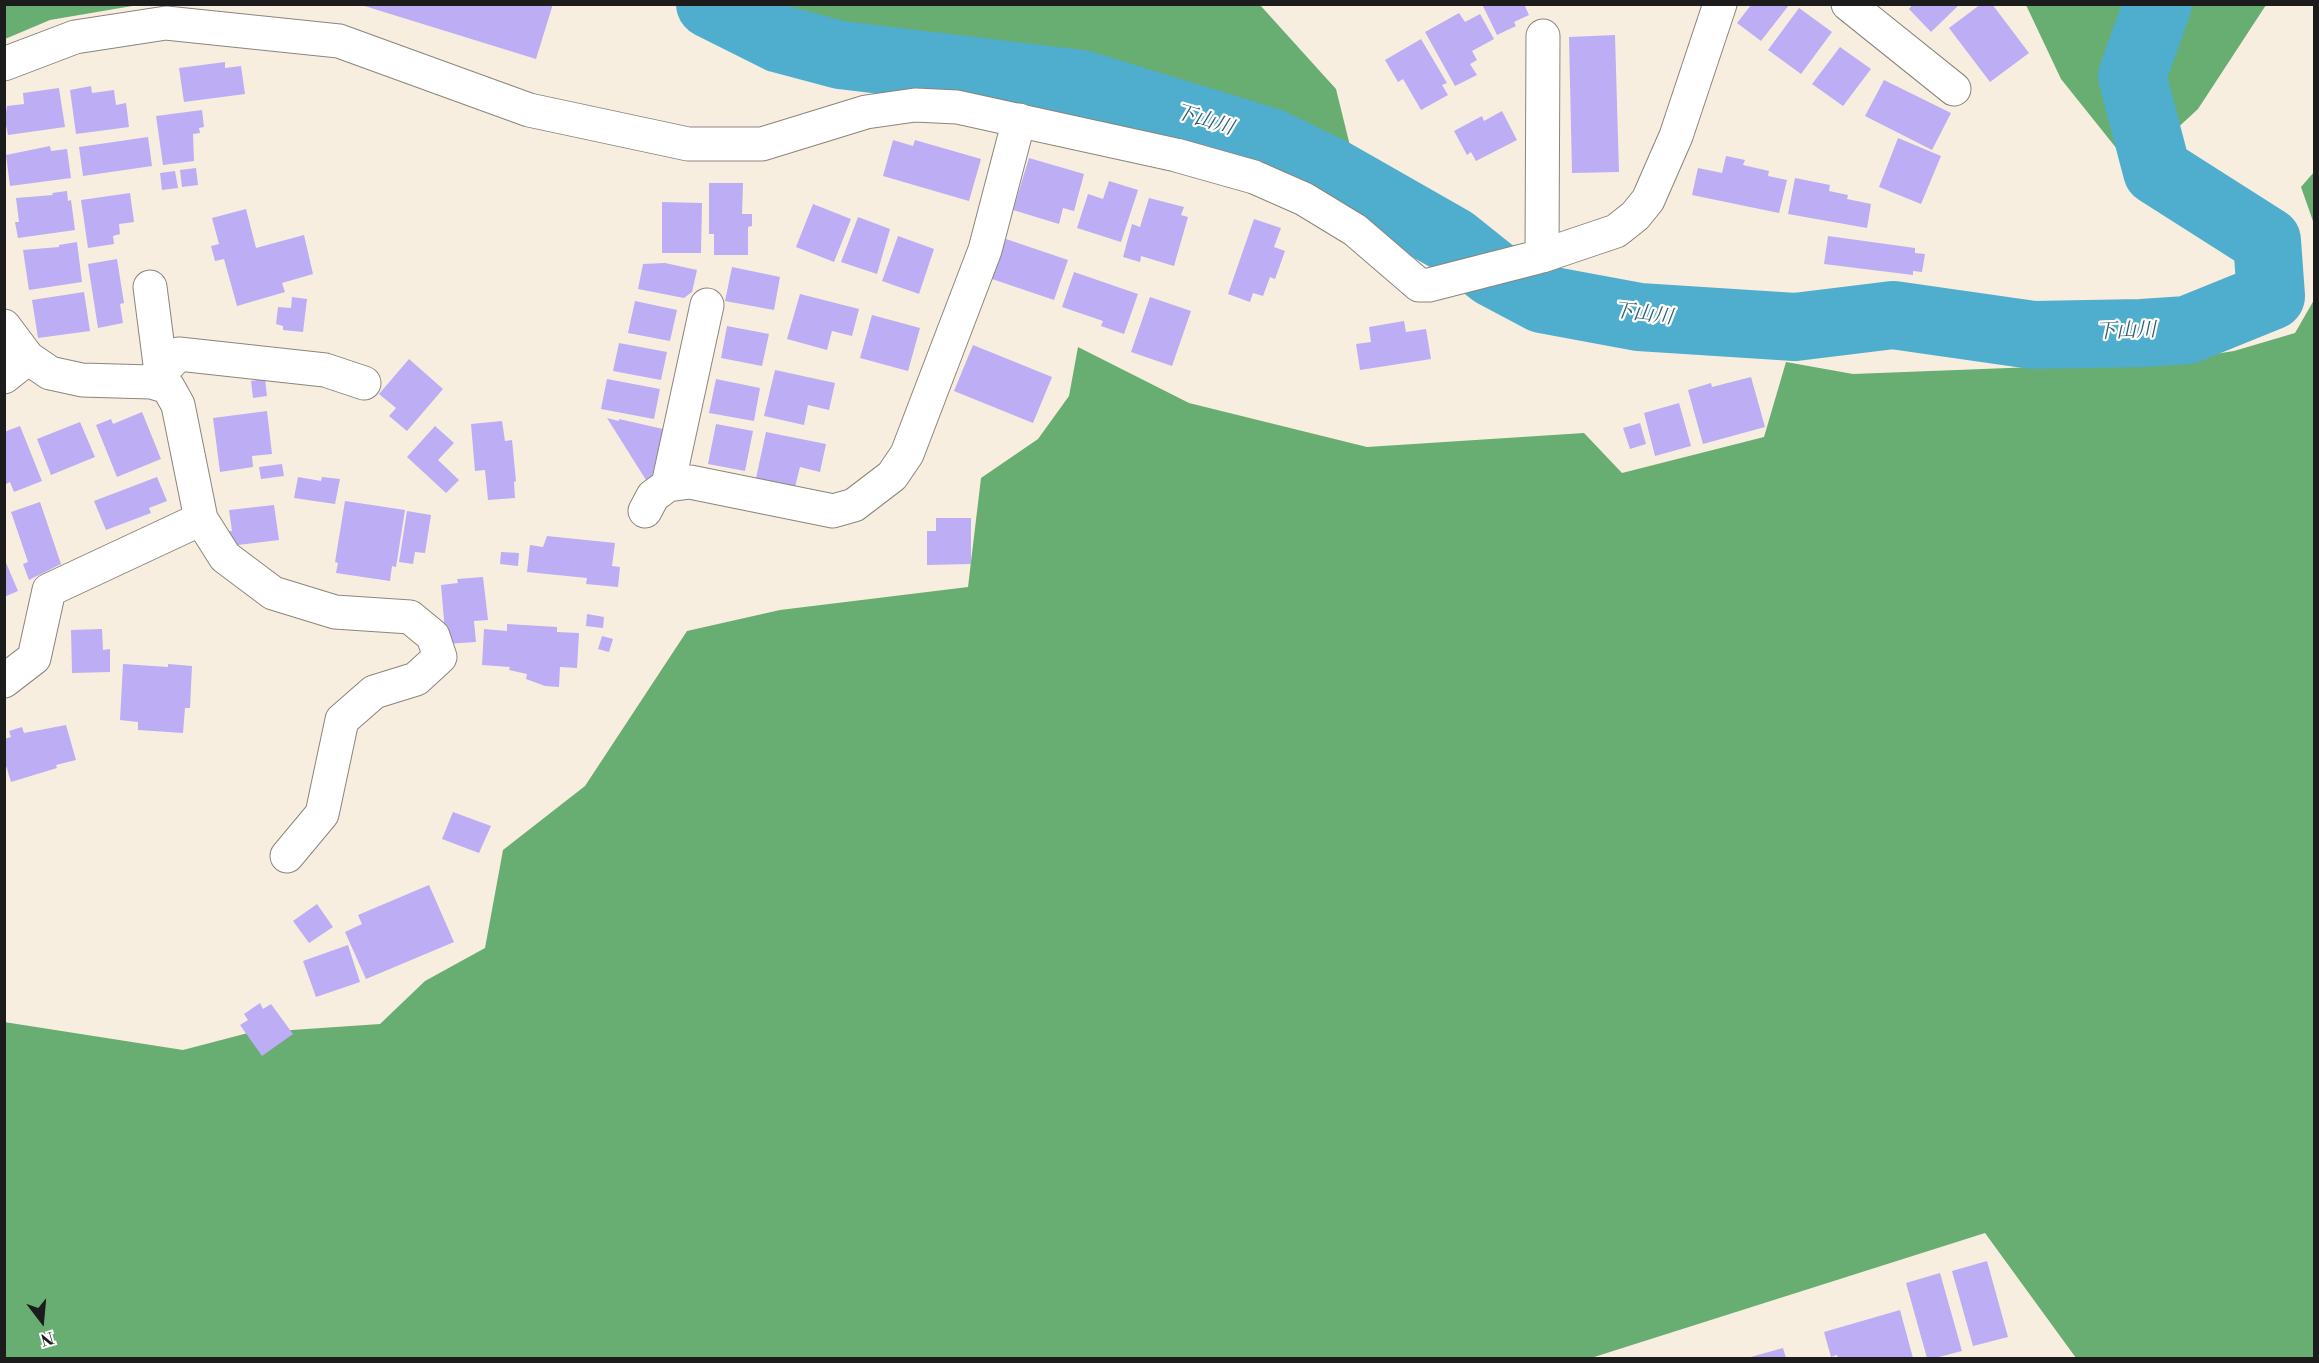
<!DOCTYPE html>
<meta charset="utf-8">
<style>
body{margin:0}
#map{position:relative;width:2319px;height:1363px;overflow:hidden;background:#f8eedf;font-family:"Libre Bodoni",serif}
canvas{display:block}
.frame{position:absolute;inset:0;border:6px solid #1c1c1c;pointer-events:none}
.north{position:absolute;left:12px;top:1291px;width:60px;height:60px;-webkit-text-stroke:4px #fff;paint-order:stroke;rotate:164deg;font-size:16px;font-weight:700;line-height:24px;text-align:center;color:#1c1c1c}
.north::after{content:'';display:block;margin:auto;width:21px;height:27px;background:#1c1c1c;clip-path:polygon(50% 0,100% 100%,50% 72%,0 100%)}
</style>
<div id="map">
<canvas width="2319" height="1363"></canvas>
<div class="frame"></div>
<div class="north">N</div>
</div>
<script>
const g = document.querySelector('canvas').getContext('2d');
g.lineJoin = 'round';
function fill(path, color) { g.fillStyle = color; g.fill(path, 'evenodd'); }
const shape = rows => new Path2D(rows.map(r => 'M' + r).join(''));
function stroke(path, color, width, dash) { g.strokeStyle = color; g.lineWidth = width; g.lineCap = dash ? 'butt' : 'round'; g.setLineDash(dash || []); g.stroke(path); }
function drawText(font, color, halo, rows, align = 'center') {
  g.font = font + ' "Libre Bodoni","Noto Serif JP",serif'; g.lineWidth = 4.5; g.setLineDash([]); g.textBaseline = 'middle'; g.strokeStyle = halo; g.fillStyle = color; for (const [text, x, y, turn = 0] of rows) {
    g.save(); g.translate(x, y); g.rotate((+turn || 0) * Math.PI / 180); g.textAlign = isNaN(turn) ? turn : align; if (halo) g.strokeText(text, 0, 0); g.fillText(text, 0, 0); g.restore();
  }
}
fill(shape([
 [5,4,138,4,138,5,50,20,5,39],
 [758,5,1260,5,1336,89,1353,158,1251,115,1064,66,798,20],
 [2026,5,2266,5,2198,109,2133,169,2061,79],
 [2314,172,2314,224,2301,187],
 [2314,300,2314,1358,2076,1358,1985,1233,1591,1358,5,1358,4,1022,183,1050,248,1033,380,1024,425,981,485,948,503,850,585,786,687,631,780,610,968,587,981,478,1038,439,1069,396,1078,347,1189,403,1367,447,1584,433,1622,473,1764,437,1786,362,1853,374,2164,362,2234,351,2295,333]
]), '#68ad72');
stroke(shape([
 [710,4,780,39,840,55,1081,84,1270,142,1332,172,1453,241,1493,273,1542,299,1639,317,1795,327,1893,315,2033,335,2142,333,2187,330,2271,296,2267,241,2157,171,2132,76,2158,4]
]), '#4faecd', 68);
fill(shape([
 [358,4,553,4,536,59],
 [1486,4,1524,4,1529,15,1514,22,1516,26,1497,35,1483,6],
 [1913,4,1960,4,1931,32,1909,9],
 [1981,4,1992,4,2029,53,1990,82,1949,28],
 [1751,5,1789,5,1761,41,1737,23],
 [1799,8,1832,32,1801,74,1768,50],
 [1459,13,1465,22,1480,14,1494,39,1472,51,1477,60,1470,64,1477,75,1455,86,1425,32],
 [1615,35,1619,172,1572,173,1569,37],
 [1421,39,1447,83,1442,85,1448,95,1421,110,1403,79,1398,82,1385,60],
 [1840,47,1871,69,1843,106,1812,84],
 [225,62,225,68,241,66,245,94,184,102,179,68],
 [1884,80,1951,113,1932,150,1865,116],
 [91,86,92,93,114,90,116,105,126,103,129,127,76,134,70,90],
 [59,88,65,127,8,135,6,125,4,125,7,106,24,104,23,93],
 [202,110,204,127,199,128,200,133,193,134,194,161,163,165,156,116],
 [1502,111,1517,140,1476,161,1471,152,1467,155,1454,131,1482,116,1484,121],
 [148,137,152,166,83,176,79,147],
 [1898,138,1941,156,1921,204,1879,187],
 [893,140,913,146,915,140,981,159,969,201,883,176],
 [50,146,51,151,67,149,71,178,10,186,6,155],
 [1726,156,1745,160,1743,165,1769,171,1768,176,1787,180,1779,213,1692,195,1698,168,1722,173],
 [1029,158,1084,174,1074,211,1063,208,1059,224,1013,210],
 [196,168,198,185,182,187,180,170],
 [175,171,178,188,162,190,160,173],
 [1795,178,1830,185,1829,191,1848,195,1847,199,1871,204,1867,228,1788,214],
 [1109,181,1138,190,1121,242,1077,228,1088,194,1103,199],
 [709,183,743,183,742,214,752,214,752,226,748,227,748,255,714,255,714,234,709,234],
 [67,191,68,201,71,200,75,230,18,238,15,222,19,222,16,198,53,195,52,193],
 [130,193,134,222,119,224,120,234,113,236,114,244,88,248,81,200],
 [1149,198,1184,207,1181,215,1188,217,1174,266,1141,256,1140,262,1123,257,1132,224,1140,227],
 [662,202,702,203,701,253,662,253],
 [813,204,851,219,834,262,796,247],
 [246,209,256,248,304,235,313,274,282,283,285,292,237,306,224,259,215,261,211,246,219,244,212,218],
 [858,217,890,229,877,274,841,262],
 [1254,219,1281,228,1274,247,1285,251,1275,279,1270,277,1263,296,1253,293,1250,302,1228,294],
 [898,236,934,249,919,294,882,281],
 [1828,236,1915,248,1915,253,1925,254,1922,272,1913,271,1913,275,1824,264],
 [1006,239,1068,260,1054,300,992,279],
 [77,242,82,282,29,290,23,250,59,247,59,245],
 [117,259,124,303,120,304,123,323,98,328,88,264],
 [665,263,697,270,692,292,684,298,638,289,643,264],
 [732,267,780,277,774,310,725,301],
 [1074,272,1138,294,1124,334,1101,326,1103,321,1062,307],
 [84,292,90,331,38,338,32,300],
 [800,294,859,309,852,336,832,331,827,350,787,339],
 [292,297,307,299,303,332,283,330,283,326,276,324,278,307,291,308],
 [1150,297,1191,311,1172,366,1131,352],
 [635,301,677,310,670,341,628,333],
 [872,315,920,328,908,371,860,358],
 [1404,321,1406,332,1426,329,1431,359,1360,370,1356,344,1371,342,1369,327],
 [727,326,769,334,762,366,721,358],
 [619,343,667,352,661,380,613,371],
 [973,345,1052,377,1033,423,954,391],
 [409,359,443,389,407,431,389,416,396,408,379,394],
 [775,370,835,383,829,410,808,405,804,425,764,416],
 [1751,377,1765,427,1703,444,1688,390,1711,383,1712,387],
 [265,379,267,396,253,398,251,381],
 [607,379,660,389,654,419,601,409],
 [716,379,760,388,754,421,709,413],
 [1679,403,1691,446,1655,456,1644,413],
 [267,411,272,454,252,456,253,467,220,472,213,418],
 [142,412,161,459,117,477,96,425,111,419,113,424],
 [607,418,619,421,619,419,663,429,651,481,646,480],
 [502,421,505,441,512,440,516,481,514,482,515,498,488,500,485,470,475,471,471,424],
 [80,422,95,457,51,475,37,439],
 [1640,423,1646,444,1630,449,1623,428],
 [716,424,753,431,745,471,708,464],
 [20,426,42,481,14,492,10,482,4,485,4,432],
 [435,426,454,443,438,460,459,480,446,493,407,457],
 [766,432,826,444,820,472,800,467,795,487,756,478],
 [282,464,284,476,261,479,259,467],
 [157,477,167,501,149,508,151,513,106,530,94,501],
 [298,477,321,481,322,477,340,479,335,504,294,498],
 [345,501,405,510,396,567,392,566,390,581,336,573,338,563,335,562],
 [40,502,61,564,29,580,23,564,28,562,11,512],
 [274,505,279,540,230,546,228,531,232,531,229,510],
 [407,511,431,515,425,553,415,552,413,564,399,562],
 [936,518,971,518,971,564,927,565,927,531,936,531],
 [547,536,615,543,612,566,620,567,618,587,586,584,587,578,527,572,530,545,543,547],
 [501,552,519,553,518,566,500,564],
 [4,558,18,591,4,597],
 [483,577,488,620,474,621,476,642,446,644,441,585,458,583,457,579],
 [587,614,604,617,603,628,586,626],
 [507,624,557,627,557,632,579,633,577,668,560,667,559,687,545,686,526,679,527,674,509,670,510,667,482,665,484,629,507,631],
 [102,629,103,650,110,649,110,672,72,673,71,630],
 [602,636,613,639,609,652,598,649],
 [123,664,168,667,168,664,192,666,190,708,185,708,183,733,138,730,138,722,120,720],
 [66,725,76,760,56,765,57,768,11,782,4,759,4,739,11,737,9,731,22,727,24,733],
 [453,812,491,826,479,853,442,839],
 [429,885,454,942,366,979,345,932,362,924,358,915],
 [317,904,333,927,309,943,293,921],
 [348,945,360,982,316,997,303,961],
 [260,1003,263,1009,271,1004,293,1034,262,1056,240,1025,248,1020,244,1014],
 [1987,1261,2008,1337,1973,1346,1952,1271],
 [1940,1273,1962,1351,1935,1358,1927,1358,1906,1283],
 [1900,1310,1913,1358,1838,1358,1837,1355,1831,1357,1824,1332],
 [1783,1348,1786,1358,1747,1358]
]), '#bcadf4');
const minor = shape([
 [1848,4,1954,89],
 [4,64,75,37,166,23,339,41,529,110,688,144,762,144,866,112,915,105,957,107,1176,155,1254,177,1304,199,1355,230,1419,285,1429,285,1542,256,1616,231,1635,216,1648,200,1676,136,1720,4],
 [1542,256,1543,36],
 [150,287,161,372],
 [4,326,28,358,50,373,82,380,151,382,168,387,178,405,201,519,225,557,273,593,335,612,410,617,433,636,440,657,416,679,374,692,342,720,322,814,287,856],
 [4,377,28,358],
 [151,382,179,354,325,370,364,383],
 [668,485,707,305],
 [645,511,653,496,668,485,690,482,833,511,854,505,892,476,907,454,985,250,1019,120],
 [4,681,34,658,49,590,201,519]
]);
stroke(minor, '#8a857e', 35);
stroke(minor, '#fff', 33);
drawText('italic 20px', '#335e6c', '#fff', [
 ["下山川",1204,121,17],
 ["下山川",1643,315,7],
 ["下山川",2126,332,-2]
]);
</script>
